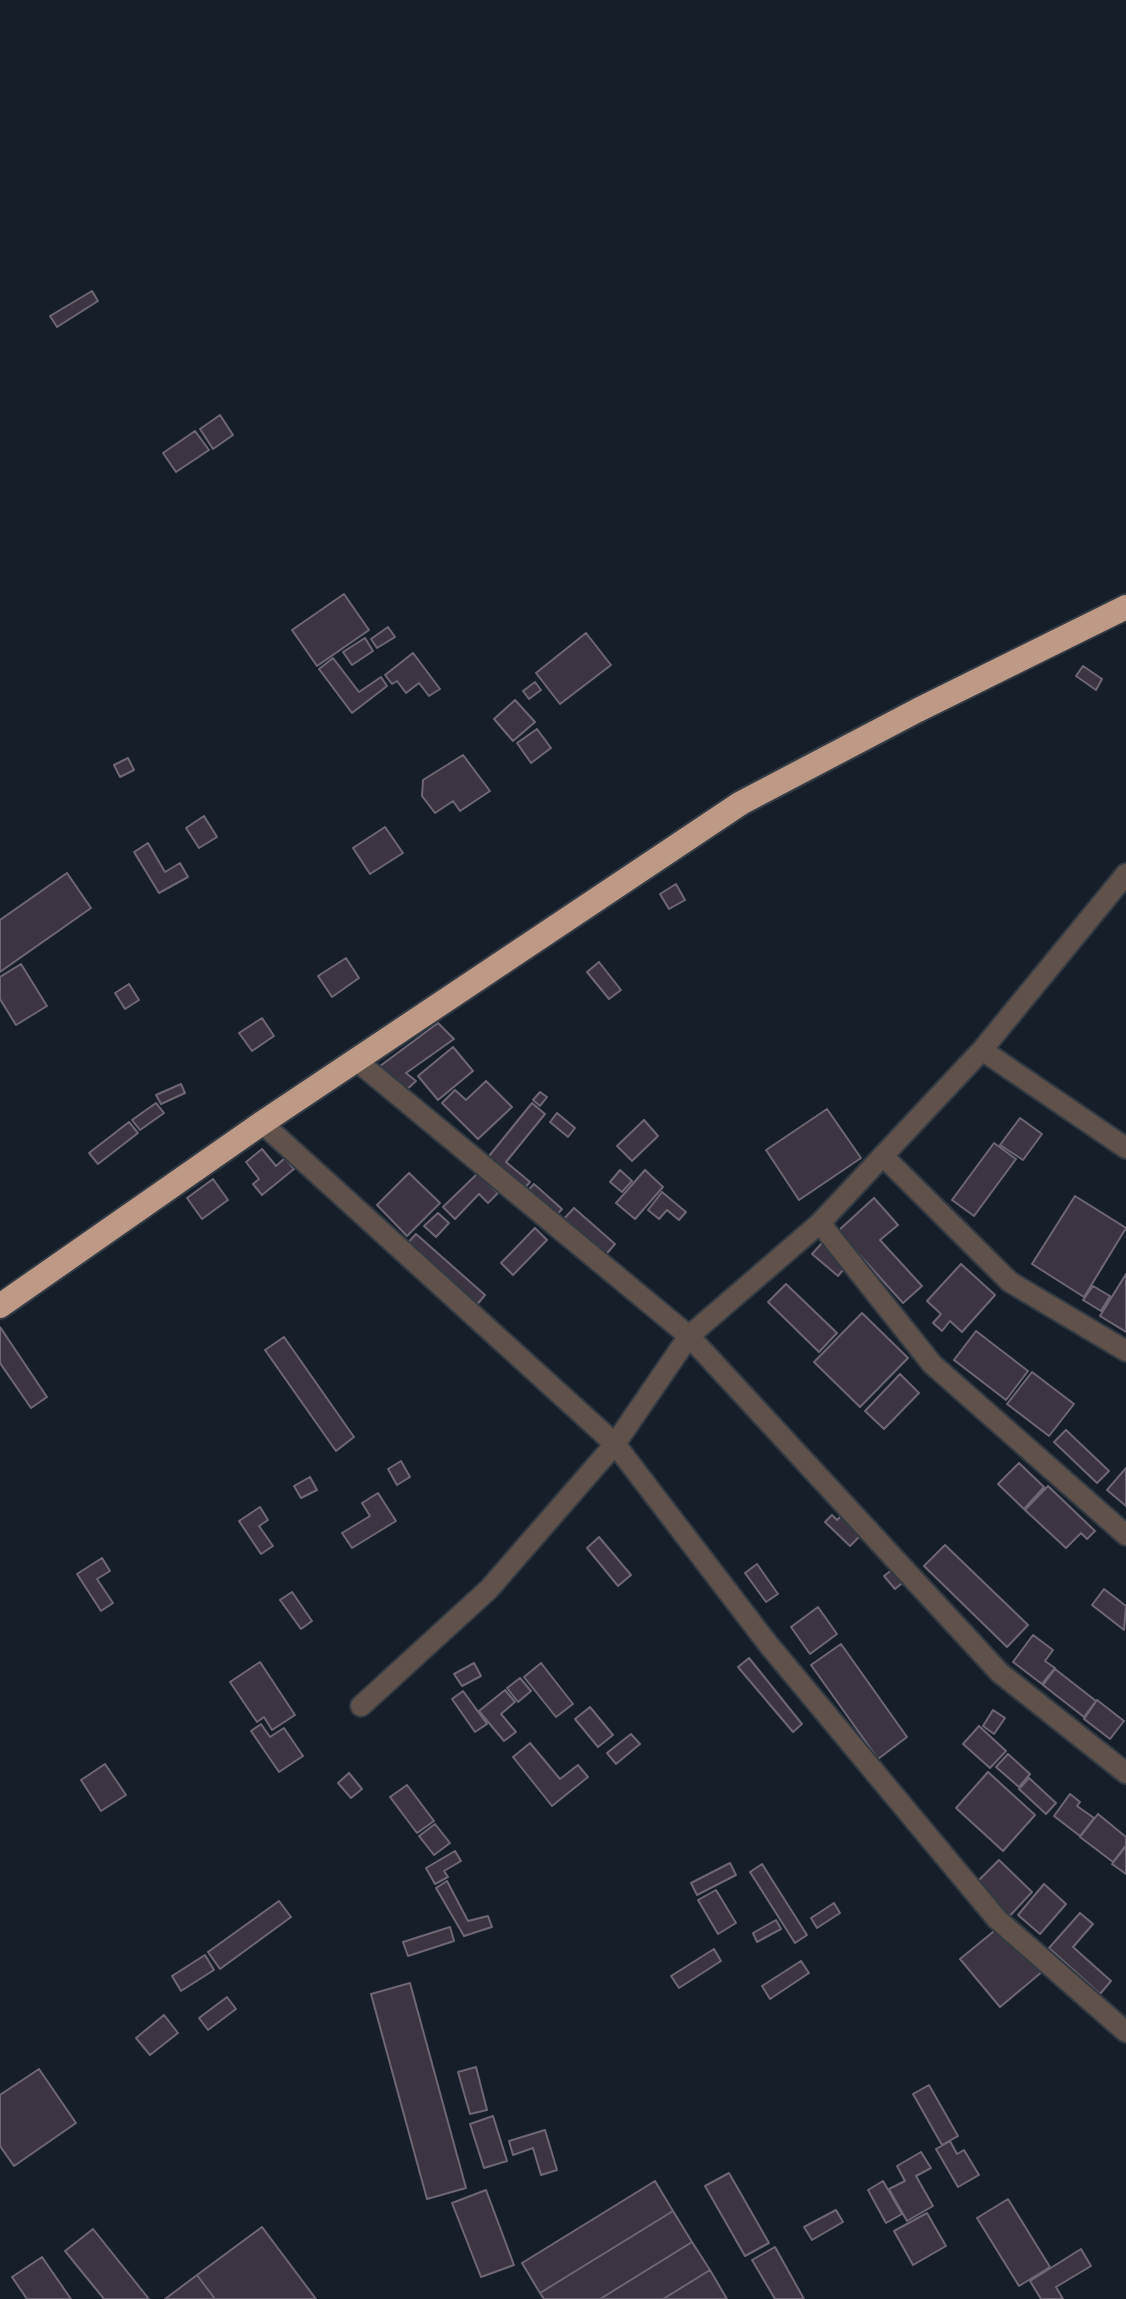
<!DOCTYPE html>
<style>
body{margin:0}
canvas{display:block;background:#161f29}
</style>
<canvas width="1126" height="2299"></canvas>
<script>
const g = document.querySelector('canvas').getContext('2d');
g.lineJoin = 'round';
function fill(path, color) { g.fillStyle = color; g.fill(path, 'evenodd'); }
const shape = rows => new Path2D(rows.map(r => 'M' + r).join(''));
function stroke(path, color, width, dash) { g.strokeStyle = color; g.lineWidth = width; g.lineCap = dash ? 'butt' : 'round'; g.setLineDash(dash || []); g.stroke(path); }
const building = shape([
 [92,291,98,301,57,327,50,316,92,291],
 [220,415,233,435,213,449,200,429,220,415],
 [195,431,209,450,176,472,163,453,195,431],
 [344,594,369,630,317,666,292,630,344,594],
 [388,627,395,637,377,648,371,639,388,627],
 [586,633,611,665,560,704,536,673,586,633],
 [365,638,373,651,352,665,343,652,365,638],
 [413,653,440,689,429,696,419,683,406,693,397,681,392,684,385,675,413,653],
 [333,658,359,692,381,677,387,686,352,713,319,669,333,658],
 [1083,666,1102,679,1096,690,1076,676,1083,666],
 [535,682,541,690,529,699,523,691,535,682],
 [515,700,535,722,513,741,494,719,515,700],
 [537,729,551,748,531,763,517,743,537,729],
 [463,755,490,791,460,811,453,801,435,813,422,796,423,780,463,755],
 [128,758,134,770,120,777,114,765,128,758],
 [204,816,217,837,199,848,186,828,204,816],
 [385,827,403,853,370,874,353,848,385,827],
 [148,843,165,872,180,863,188,877,159,893,134,852,148,843],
 [67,873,91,908,0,972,0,920,67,873],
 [676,884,685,900,669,909,660,894,676,884],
 [346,958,359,978,332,997,318,976,346,958],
 [599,962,621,990,609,999,587,972,599,962],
 [21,964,47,1006,16,1025,0,999,0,977,21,964],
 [129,984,139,1000,125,1009,115,993,129,984],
 [262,1018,274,1036,252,1051,239,1033,262,1018],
 [438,1023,454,1039,406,1073,416,1081,403,1093,376,1069,438,1023],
 [453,1047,473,1071,438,1100,418,1076,453,1047],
 [486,1081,512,1107,478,1139,442,1103,455,1090,466,1100,486,1081],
 [181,1084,185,1093,161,1104,156,1095,181,1084],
 [540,1092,547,1097,540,1106,533,1100,540,1092],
 [156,1103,164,1113,140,1130,132,1120,156,1103],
 [532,1103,545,1114,506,1162,530,1182,522,1191,485,1161,532,1103],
 [827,1109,861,1158,799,1200,766,1150,827,1109],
 [557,1113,575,1128,568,1137,550,1122,557,1113],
 [1020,1118,1042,1134,1023,1160,1000,1145,1020,1118],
 [644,1120,658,1136,632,1161,617,1146,644,1120],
 [129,1122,138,1133,98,1164,89,1153,129,1122],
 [994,1143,1016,1159,974,1216,952,1200,994,1143],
 [262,1149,276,1166,285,1158,294,1169,262,1195,253,1184,259,1179,246,1162,262,1149],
 [620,1170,632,1181,622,1192,610,1182,620,1170],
 [645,1170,663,1187,635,1219,616,1203,645,1170],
 [409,1173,440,1203,407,1236,377,1205,409,1173],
 [478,1173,498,1193,488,1203,479,1194,455,1219,443,1207,478,1173],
 [213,1179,228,1200,202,1219,187,1198,213,1179],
 [534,1184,562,1209,553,1219,525,1194,534,1184],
 [662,1192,686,1212,679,1220,667,1210,659,1219,648,1210,662,1192],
 [1075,1196,1126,1228,1084,1297,1032,1264,1075,1196],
 [874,1198,898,1225,880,1240,922,1286,903,1303,838,1231,874,1198],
 [574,1208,615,1244,602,1259,561,1222,574,1208],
 [438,1213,449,1223,436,1237,424,1226,438,1213],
 [535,1228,547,1240,513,1275,501,1263,535,1228],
 [416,1234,485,1295,475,1307,405,1246,416,1234],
 [822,1243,848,1264,838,1276,812,1254,822,1243],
 [961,1264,995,1295,962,1332,950,1321,942,1331,933,1323,941,1314,927,1301,961,1264],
 [1126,1274,1126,1332,1100,1316,1126,1274],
 [786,1284,837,1333,819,1352,768,1302,786,1284],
 [1093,1286,1110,1296,1101,1311,1083,1300,1093,1286],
 [862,1313,908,1358,860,1407,814,1362,862,1313],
 [0,1327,47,1397,31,1408,0,1363,0,1327],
 [976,1331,1028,1371,1006,1400,954,1360,976,1331],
 [284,1337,354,1437,336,1451,265,1350,284,1337],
 [1032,1372,1074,1404,1049,1436,1007,1404,1032,1372],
 [900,1374,919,1393,884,1429,865,1411,900,1374],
 [1066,1430,1109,1471,1097,1483,1054,1442,1066,1430],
 [401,1461,410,1477,397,1485,388,1469,401,1461],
 [1019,1463,1044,1487,1024,1509,998,1484,1019,1463],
 [1126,1468,1126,1506,1107,1490,1126,1468],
 [310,1477,317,1490,301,1498,294,1486,310,1477],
 [1048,1486,1095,1531,1087,1539,1081,1533,1066,1548,1025,1510,1048,1486],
 [378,1493,396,1521,352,1548,342,1533,370,1516,362,1503,378,1493],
 [260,1507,268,1520,259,1526,273,1546,261,1554,239,1521,260,1507],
 [844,1513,864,1532,850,1546,825,1522,832,1515,837,1520,844,1513],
 [599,1537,631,1575,618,1586,587,1548,599,1537],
 [945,1545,1028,1625,1007,1647,924,1566,945,1545],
 [102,1558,110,1571,97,1579,113,1603,101,1611,77,1574,102,1558],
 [757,1564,778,1594,766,1602,745,1573,757,1564],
 [897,1566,907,1579,895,1589,884,1576,897,1566],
 [1104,1589,1126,1606,1124,1630,1092,1605,1104,1589],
 [292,1592,312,1621,301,1629,280,1600,292,1592],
 [818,1607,837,1634,810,1654,791,1627,818,1607],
 [1033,1635,1053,1650,1045,1661,1055,1668,1042,1684,1013,1662,1033,1635],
 [841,1644,907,1737,878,1759,811,1665,841,1644],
 [749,1658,802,1724,793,1732,738,1667,749,1658],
 [260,1662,295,1715,272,1730,264,1717,257,1722,230,1682,260,1662],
 [474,1663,481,1676,462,1686,454,1674,474,1663],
 [541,1663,573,1704,556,1717,524,1677,541,1663],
 [1055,1669,1096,1701,1084,1717,1043,1685,1055,1669],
 [520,1678,531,1691,518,1702,507,1688,520,1678],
 [505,1690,515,1702,501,1714,516,1732,504,1741,479,1711,505,1690],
 [463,1691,487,1724,475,1732,452,1699,463,1691],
 [1097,1700,1124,1721,1110,1739,1084,1719,1097,1700],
 [590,1707,613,1735,598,1747,575,1719,590,1707],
 [993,1710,1005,1718,994,1734,983,1726,993,1710],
 [261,1724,270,1737,284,1728,303,1756,279,1772,251,1731,261,1724],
 [979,1726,1006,1751,990,1768,963,1744,979,1726],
 [631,1734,640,1744,616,1764,607,1753,631,1734],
 [530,1743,560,1779,578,1765,588,1777,552,1806,513,1757,530,1743],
 [1008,1754,1030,1774,1019,1787,996,1767,1008,1754],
 [105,1764,126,1795,101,1811,81,1780,105,1764],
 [988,1772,1035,1815,1003,1851,956,1808,988,1772],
 [349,1773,362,1789,351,1798,338,1783,349,1773],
 [1029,1778,1056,1803,1046,1814,1019,1789,1029,1778],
 [407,1785,434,1821,417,1833,390,1797,407,1785],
 [1070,1794,1080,1802,1077,1806,1094,1818,1080,1836,1054,1816,1070,1794],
 [1098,1814,1126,1837,1126,1845,1113,1862,1080,1837,1098,1814],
 [435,1824,450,1843,434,1855,419,1836,435,1824],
 [1126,1846,1126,1874,1112,1864,1126,1846],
 [455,1851,461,1861,444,1871,448,1877,435,1884,426,1868,455,1851],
 [999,1860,1032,1892,1007,1919,973,1886,999,1860],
 [730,1863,736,1875,697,1895,691,1883,730,1863],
 [762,1864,807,1935,795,1943,750,1872,762,1864],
 [447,1881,468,1921,488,1916,492,1927,464,1936,436,1888,447,1881],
 [1044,1884,1066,1904,1040,1934,1018,1915,1044,1884],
 [716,1890,736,1923,718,1934,698,1900,716,1890],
 [279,1901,291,1917,220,1969,208,1952,279,1901],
 [834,1903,840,1913,817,1928,811,1918,834,1903],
 [1080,1913,1093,1924,1073,1947,1111,1981,1100,1994,1049,1948,1080,1913],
 [776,1920,781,1929,757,1942,753,1933,776,1920],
 [450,1927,454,1941,408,1956,403,1942,450,1927],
 [999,1927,1043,1971,1000,2007,960,1959,999,1927],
 [714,1949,721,1961,679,1988,671,1976,714,1949],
 [205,1955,214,1970,181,1991,172,1976,205,1955],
 [801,1961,809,1973,770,1999,762,1986,801,1961],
 [410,1983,466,2188,427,2199,371,1994,410,1983],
 [227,1997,236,2009,208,2030,199,2018,227,1997],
 [164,2015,178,2033,150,2055,136,2038,164,2015],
 [476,2067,487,2110,470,2114,458,2072,476,2067],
 [39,2069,76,2123,14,2166,0,2146,0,2095,39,2069],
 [929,2085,958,2136,942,2145,913,2094,929,2085],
 [493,2116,507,2161,484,2168,470,2124,493,2116],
 [545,2130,557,2170,541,2175,533,2148,513,2155,509,2141,545,2130],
 [950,2141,957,2154,964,2150,979,2175,958,2187,936,2149,950,2141],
 [921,2152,931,2168,916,2176,933,2206,907,2221,889,2189,905,2181,897,2166,921,2152],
 [729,2173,769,2243,745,2256,705,2186,729,2173],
 [655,2181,673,2211,540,2293,522,2263,655,2181],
 [883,2181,902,2214,886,2223,868,2190,883,2181],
 [486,2190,514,2265,481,2277,452,2203,486,2190],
 [1008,2199,1050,2267,1019,2286,977,2218,1008,2199],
 [836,2210,843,2222,812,2240,804,2227,836,2210],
 [673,2211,692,2242,600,2299,544,2299,540,2293,673,2211],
 [927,2213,946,2246,913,2265,894,2231,927,2213],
 [262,2227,316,2299,215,2299,197,2275,262,2227],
 [93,2229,149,2299,104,2299,65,2251,93,2229],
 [692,2242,710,2270,663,2299,600,2299,692,2242],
 [775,2247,804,2299,775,2299,752,2260,775,2247],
 [1081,2249,1091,2266,1056,2287,1063,2299,1041,2299,1030,2281,1081,2249],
 [42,2257,71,2299,27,2299,12,2277,42,2257],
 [710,2270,727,2299,663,2299,710,2270],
 [197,2275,215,2299,165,2299,197,2275]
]);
fill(building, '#3c3541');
stroke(building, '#6e6674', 2);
const street = shape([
 [982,1050,1126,1148],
 [357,1061,689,1336,1000,1673,1126,1773],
 [262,1123,615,1444,768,1644,997,1919,1126,2032],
 [883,1156,1010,1282,1126,1351],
 [820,1223,932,1364,1126,1535],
 [361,1706,489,1589,615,1444,689,1336,820,1223,982,1050,1126,874]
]);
const highway = shape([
 [0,1306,262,1123,741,803,918,710,1126,607]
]);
stroke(street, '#323a44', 24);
stroke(highway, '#323a44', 28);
stroke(street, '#60524a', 20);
stroke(highway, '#bd9986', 24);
</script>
